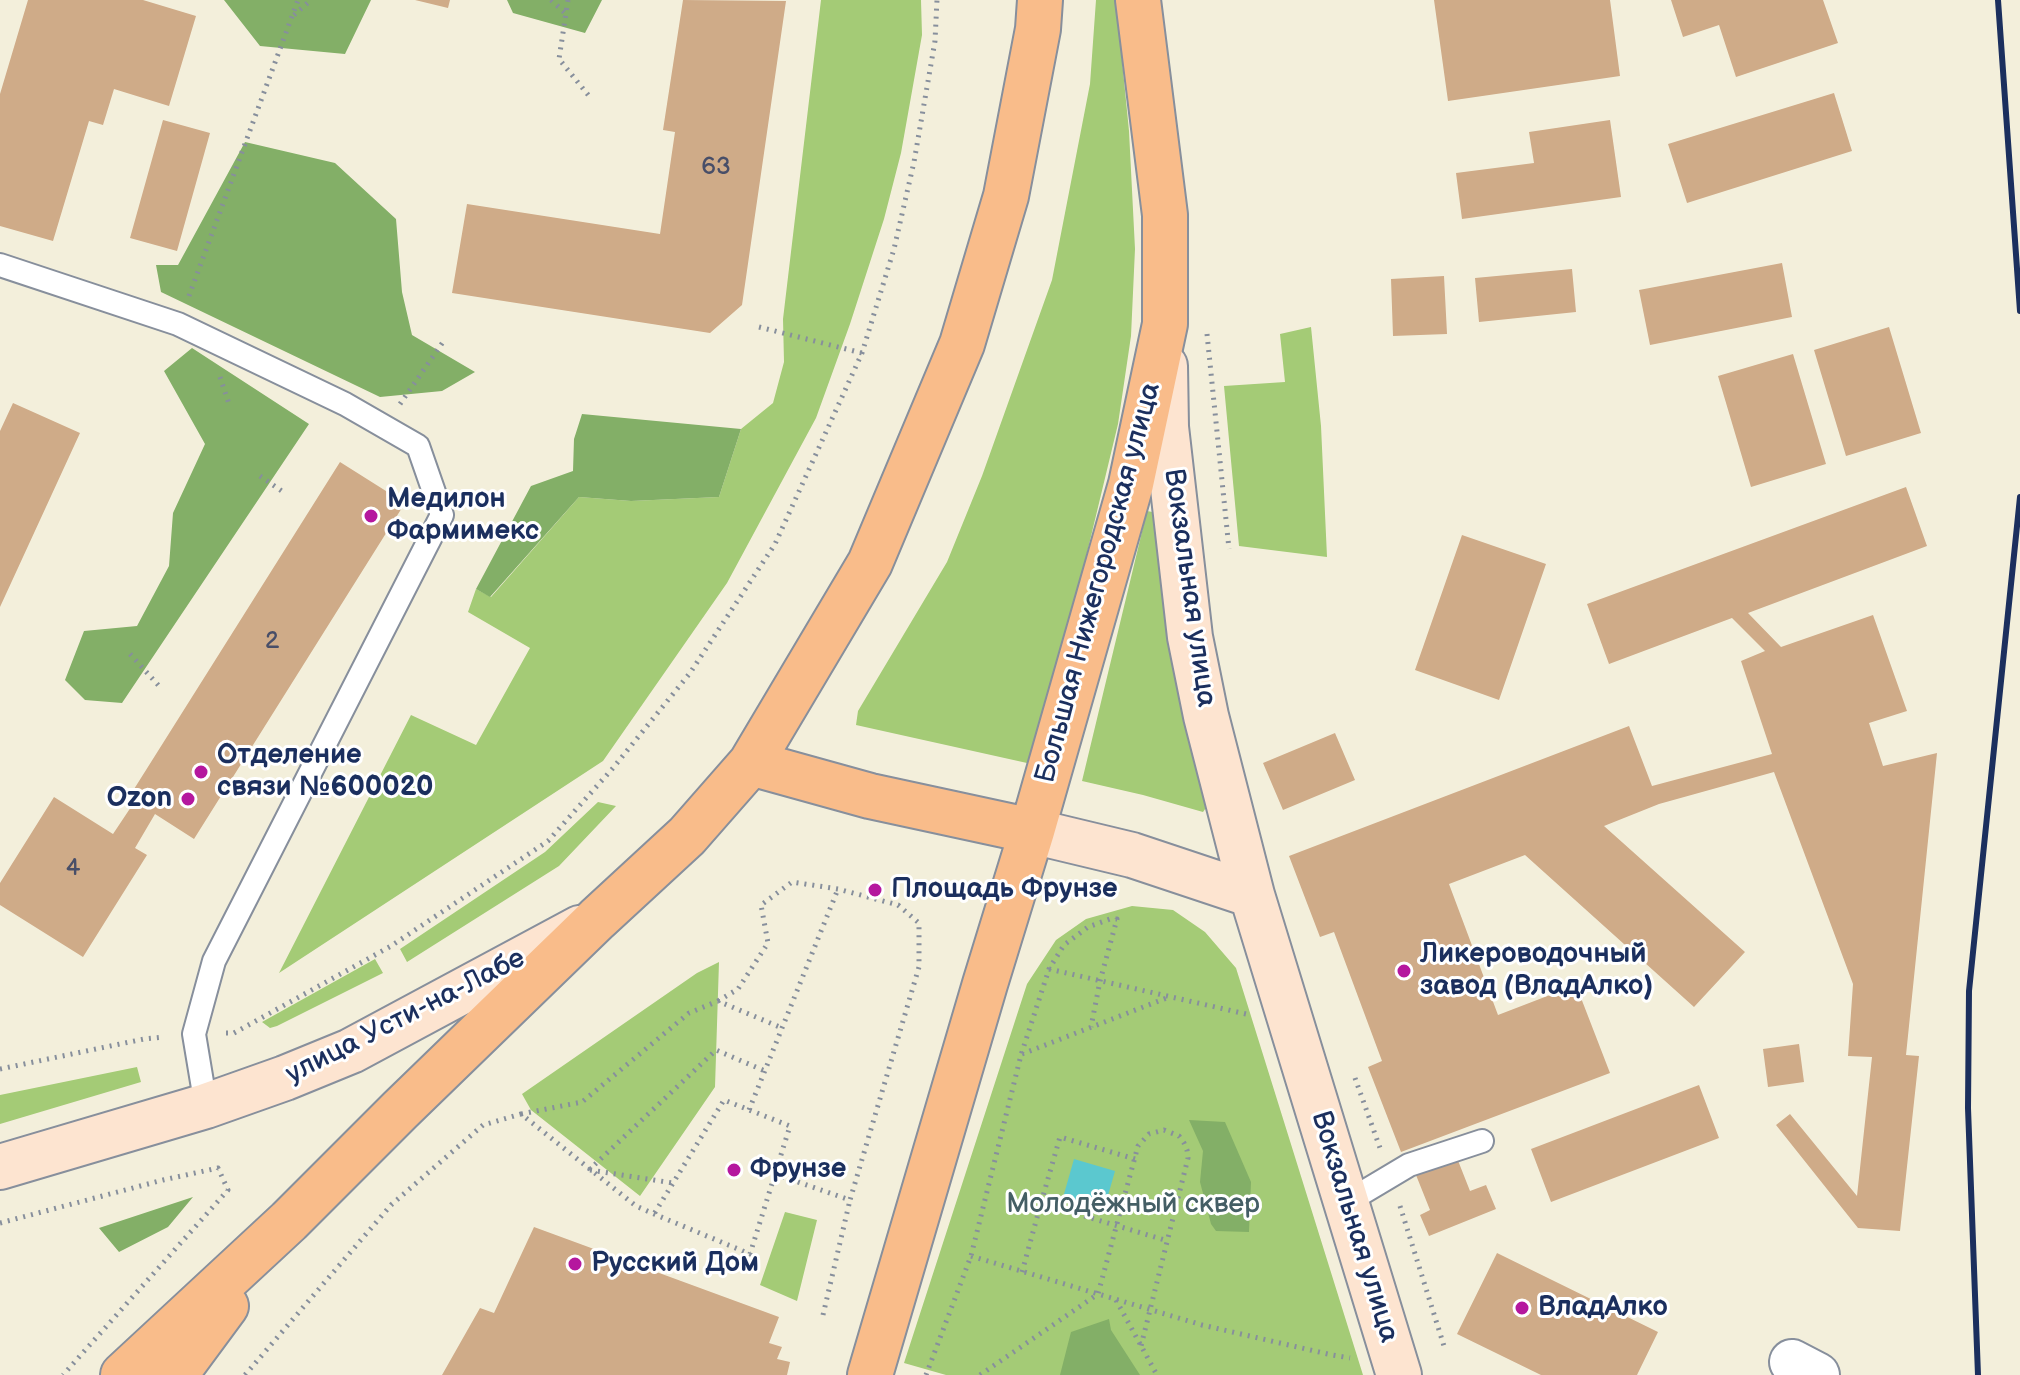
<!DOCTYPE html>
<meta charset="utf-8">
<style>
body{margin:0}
canvas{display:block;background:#f3efdb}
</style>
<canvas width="2020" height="1375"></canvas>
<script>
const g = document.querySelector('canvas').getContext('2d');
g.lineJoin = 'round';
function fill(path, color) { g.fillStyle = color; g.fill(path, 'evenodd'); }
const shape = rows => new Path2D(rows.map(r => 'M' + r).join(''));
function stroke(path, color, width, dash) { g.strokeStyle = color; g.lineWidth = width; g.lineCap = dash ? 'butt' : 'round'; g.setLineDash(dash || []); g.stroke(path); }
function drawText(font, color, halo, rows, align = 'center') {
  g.font = font + ' "Balsamiq Sans",sans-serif'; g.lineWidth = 6; g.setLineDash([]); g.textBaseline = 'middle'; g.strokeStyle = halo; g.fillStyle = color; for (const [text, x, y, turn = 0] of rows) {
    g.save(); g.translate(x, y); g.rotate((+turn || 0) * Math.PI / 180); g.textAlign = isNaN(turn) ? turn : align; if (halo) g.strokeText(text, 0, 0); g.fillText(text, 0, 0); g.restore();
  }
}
fill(shape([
 [821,0,921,0,922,35,901,153,884,219,850,324,816,418,727,583,603,761,279,973,411,715,476,745,530,648,468,612,476,589,491,597,579,497,631,501,719,497,741,429,773,403,784,362,783,319],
 [1096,0,1116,0,1129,131,1135,249,1131,336,1118,424,1036,765,856,725,858,711,947,562,982,476,1052,280,1090,84],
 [1311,327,1321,426,1327,557,1239,546,1224,386,1285,382,1280,334],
 [1147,511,1158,513,1208,805,1203,812,1143,795,1082,781],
 [598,802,616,806,559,866,407,962,400,949,545,852],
 [1132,906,1173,910,1205,932,1236,968,1363,1375,946,1375,904,1363,1027,984,1056,940,1086,919],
 [375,959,383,973,277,1026,270,1028,262,1022],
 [719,962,715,1087,640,1196,531,1110,522,1094,697,973],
 [137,1067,141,1082,0,1124,0,1095],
 [785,1212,817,1220,797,1301,760,1285]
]), '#a4cb76');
fill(shape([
 [224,0,371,0,345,54,260,46],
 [507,0,602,0,585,33,513,13],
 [245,142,335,163,396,219,402,292,412,335,475,372,442,391,380,397,161,292,156,265,178,265],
 [192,348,309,424,122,703,85,700,65,680,84,631,137,626,169,566,173,513,205,444,164,371],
 [582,414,741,429,719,497,631,501,579,497,490,597,476,589,531,486,573,471,574,439],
 [1189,1120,1225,1122,1251,1182,1249,1232,1216,1231,1211,1224,1200,1182,1203,1151],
 [193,1197,168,1227,119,1252,99,1228],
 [1109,1319,1111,1330,1140,1375,1060,1375,1071,1332]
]), '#83af67');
fill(shape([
 [1074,1159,1115,1171,1103,1213,1062,1201]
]), '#5bc8cf');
fill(shape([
 [28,0,143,0,196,16,169,106,114,89,103,125,89,121,53,241,0,226,0,94],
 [415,0,450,0,448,8],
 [683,0,786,1,742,305,710,333,452,293,467,204,660,234,675,132,663,130],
 [1434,0,1610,0,1620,76,1448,101],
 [1671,0,1823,0,1838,43,1736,77,1719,25,1683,37],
 [1834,93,1852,151,1687,203,1668,144],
 [163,120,210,133,177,251,130,238],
 [1610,120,1621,197,1462,219,1456,173,1534,163,1529,132],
 [1782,263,1792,317,1650,345,1639,290],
 [1572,269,1576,312,1479,322,1475,278],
 [1444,276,1447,334,1393,336,1391,279],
 [1889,327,1921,433,1846,456,1814,350],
 [1793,354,1826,464,1751,487,1718,376],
 [13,403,80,433,0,607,0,431],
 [340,462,405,503,194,839,155,814,135,848,147,855,83,957,0,905,0,883,54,797,113,834,135,801,129,797],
 [1906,487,1927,546,1748,613,1781,647,1873,615,1907,711,1869,723,1883,766,1937,753,1906,1055,1919,1056,1900,1231,1858,1228,1776,1125,1790,1114,1857,1196,1872,1057,1848,1056,1853,984,1774,772,1659,804,1604,826,1745,952,1694,1007,1525,855,1449,884,1498,1015,1576,985,1610,1073,1401,1152,1368,1067,1382,1061,1334,932,1320,937,1289,856,1629,726,1652,786,1772,754,1741,661,1765,651,1732,618,1609,664,1587,604],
 [1462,535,1546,564,1499,700,1415,670],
 [1335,733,1355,780,1283,810,1263,763],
 [1799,1044,1804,1082,1768,1087,1763,1049],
 [1699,1085,1719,1138,1551,1202,1531,1149],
 [1457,1158,1470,1191,1486,1185,1496,1209,1429,1236,1420,1215,1430,1210,1416,1175],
 [534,1227,779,1317,769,1343,782,1347,777,1359,790,1362,787,1375,442,1375,480,1308,494,1313],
 [1497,1253,1658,1332,1637,1375,1541,1375,1457,1334]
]), '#cfab88');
const lane = shape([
 [0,265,178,324,345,404,418,446,442,515,214,961,194,1034,206,1106],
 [1347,1202,1409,1165,1482,1141]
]);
const street = shape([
 [1792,1362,1817,1375]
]);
const secondary = shape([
 [1165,366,1166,427,1190,637,1206,716,1252,895,1399,1375],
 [1032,831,1132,855,1252,895],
 [0,1167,206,1106,285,1078,351,1051,580,928]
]);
const primary = shape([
 [751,763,870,796,1032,831],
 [123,1375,289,1221,400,1110,597,919,687,836,751,763,870,563,962,344,1006,196,1038,29,1040,0],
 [175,1375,226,1306],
 [870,1375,985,984,1032,831,1131,484,1165,324,1165,215,1138,0]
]);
stroke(lane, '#878f9c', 26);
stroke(street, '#878f9c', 48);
stroke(secondary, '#878f9c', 48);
stroke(primary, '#878f9c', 48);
stroke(shape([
 [551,0,565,13],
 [568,0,559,59,589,96],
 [294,15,311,0],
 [189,296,298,0],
 [759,327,862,353],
 [1207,334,1229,549],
 [220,377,229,404],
 [400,404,443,342],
 [260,476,286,494],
 [130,654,159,686],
 [1049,969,1246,1014],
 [718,1001,738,989,768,943,761,905,792,882,838,889,898,905,919,923,919,967,850,1200,775,1174],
 [226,1033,234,1033,391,946,548,841,613,768,690,673,775,544,862,353,894,249,914,162,935,41,937,0],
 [1022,1054,1169,997],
 [0,1069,144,1039,164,1037],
 [1355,1078,1380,1148],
 [749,1110,838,889],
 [521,1114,582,1102,689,1013,718,1001,782,1028],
 [1135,1159,1060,1137,1041,1203,1168,1241],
 [589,1170,716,1050,765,1071],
 [590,1170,673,1183],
 [1400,1206,1444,1346],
 [0,1223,163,1180,218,1168,228,1190,63,1375],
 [971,1256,1202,1325,1332,1355,1350,1358],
 [1022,1272,1041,1203],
 [1116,1300,1157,1375],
 [823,1315,850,1200],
 [245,1375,391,1205,483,1125,521,1114,636,1206,654,1214,750,1254,790,1126,724,1100,654,1214],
 [926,1375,971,1256,1021,1055,1049,969,1064,945,1088,927,1110,919,1117,919,1100,981,1091,1027],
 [980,1375,1098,1294,1138,1146,1149,1134,1164,1130,1179,1136,1184,1143,1187,1150,1188,1158,1141,1346]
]), '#878f9c', 5, [2, 6]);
stroke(lane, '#fff', 22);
stroke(street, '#fff', 44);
stroke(secondary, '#fde4d0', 44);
stroke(primary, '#f9bc8a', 44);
stroke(shape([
 [1998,0,2020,311],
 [1978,1375,1968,1108,1969,991,2020,497]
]), '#1b2f5e', 6);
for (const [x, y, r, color] of [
 [371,516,8,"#b5179e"],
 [201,772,8,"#b5179e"],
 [188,799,8,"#b5179e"],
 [875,890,8,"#b5179e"],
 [1404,971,8,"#b5179e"],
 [734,1170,8,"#b5179e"],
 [575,1264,8,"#b5179e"],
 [1522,1308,8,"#b5179e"]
]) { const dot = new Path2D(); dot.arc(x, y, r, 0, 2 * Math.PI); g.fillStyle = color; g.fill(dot); stroke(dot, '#fff', 3); }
drawText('24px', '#484e68', null, [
 ["63",716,168],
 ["2",272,642],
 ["4",73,869]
]);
drawText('bold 28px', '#1b2f5e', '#fff', [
 ["Медилон",387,500],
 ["Фармимекс",387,532],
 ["Отделение",217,756],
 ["связи №600020",217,788],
 ["Ozon",172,799,"right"],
 ["Площадь Фрунзе",891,890],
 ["Ликероводочный",1420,955],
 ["завод (ВладАлко)",1420,987],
 ["Фрунзе",750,1170],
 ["Русский Дом",591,1264],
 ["ВладАлко",1538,1308]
], 'left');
drawText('28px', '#1b2f5e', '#fff', [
 ["Большая Нижегородская улица",1099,583,-75],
 ["Вокзальная улица",1189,588,82],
 ["улица Усти-на-Лабе",406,1017,-27],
 ["Вокзальная улица",1354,1227,73]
]);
drawText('28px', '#445e65', '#fff', [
 ["Молодёжный сквер",1133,1205]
]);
</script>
